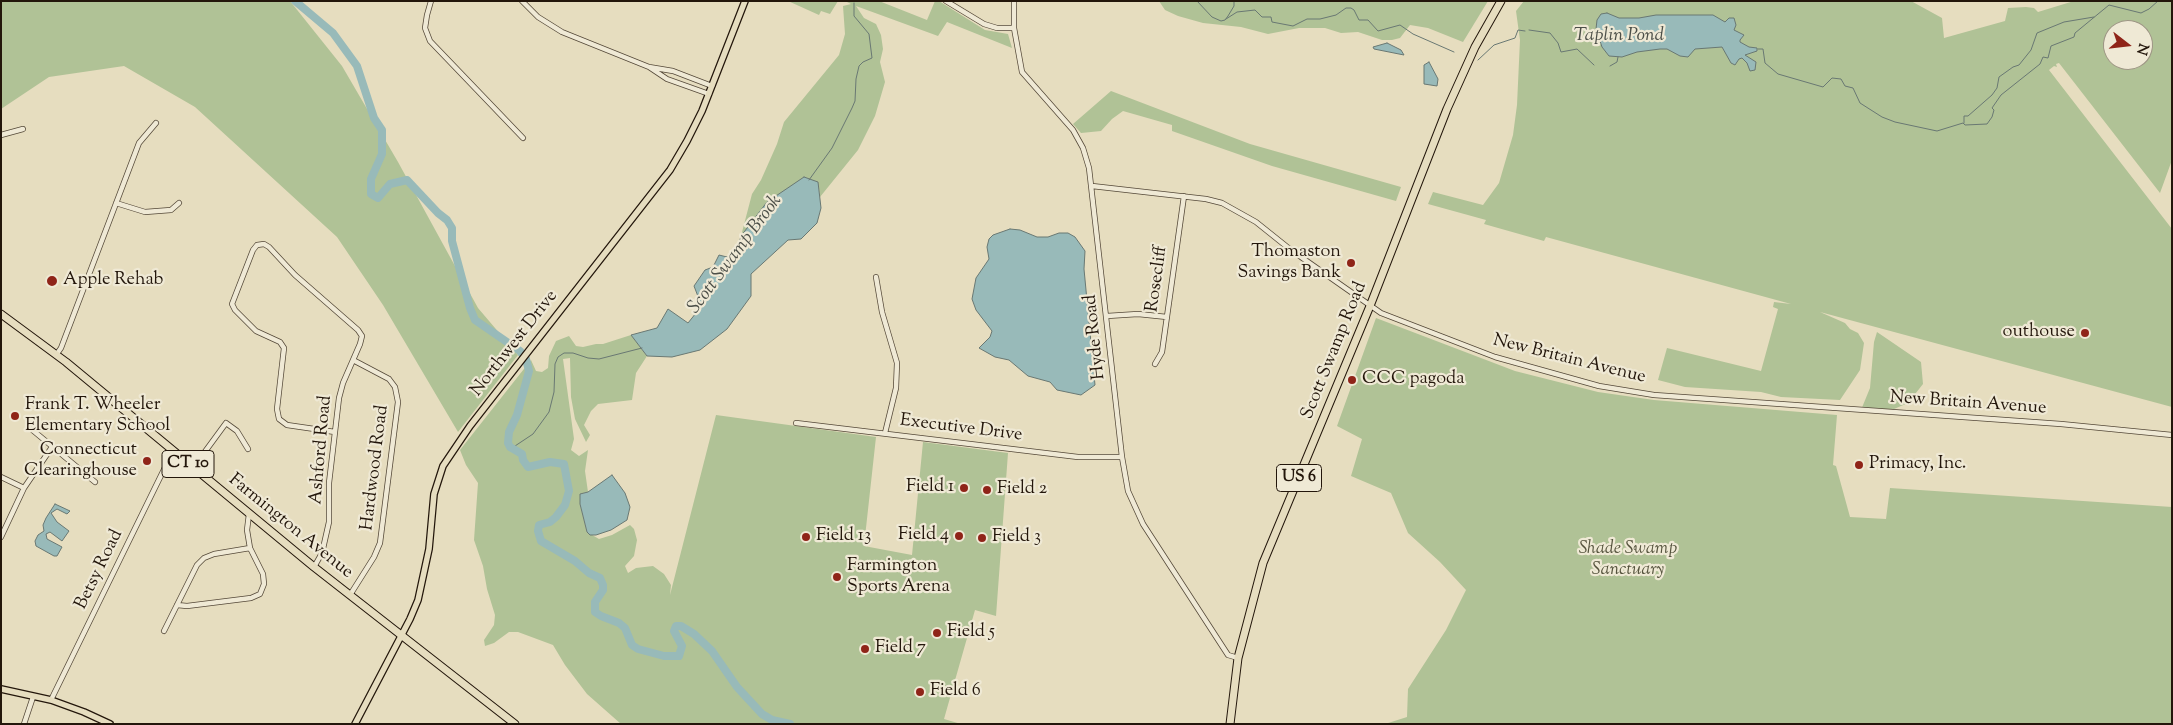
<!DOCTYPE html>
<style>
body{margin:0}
#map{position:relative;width:2173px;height:725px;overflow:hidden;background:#e6ddbf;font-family:"Sorts Mill Goudy",serif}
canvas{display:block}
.frame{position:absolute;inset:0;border:2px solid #23160b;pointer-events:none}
.north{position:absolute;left:2103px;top:20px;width:50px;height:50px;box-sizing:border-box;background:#efe9d5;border:1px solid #9d9584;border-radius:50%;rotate:106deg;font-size:14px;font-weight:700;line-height:20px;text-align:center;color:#23160b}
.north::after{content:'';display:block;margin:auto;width:18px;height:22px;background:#8f2418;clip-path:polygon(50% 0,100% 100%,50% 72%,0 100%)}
</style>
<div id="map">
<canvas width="2173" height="725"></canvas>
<div class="frame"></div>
<div class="north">N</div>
</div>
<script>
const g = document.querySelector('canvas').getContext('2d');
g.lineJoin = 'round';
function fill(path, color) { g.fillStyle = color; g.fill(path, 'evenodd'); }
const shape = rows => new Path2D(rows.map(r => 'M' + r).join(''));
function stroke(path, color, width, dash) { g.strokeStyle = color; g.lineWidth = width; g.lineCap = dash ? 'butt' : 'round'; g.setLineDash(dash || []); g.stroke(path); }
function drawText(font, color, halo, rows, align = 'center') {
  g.font = font + ' "Sorts Mill Goudy",serif'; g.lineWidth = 4.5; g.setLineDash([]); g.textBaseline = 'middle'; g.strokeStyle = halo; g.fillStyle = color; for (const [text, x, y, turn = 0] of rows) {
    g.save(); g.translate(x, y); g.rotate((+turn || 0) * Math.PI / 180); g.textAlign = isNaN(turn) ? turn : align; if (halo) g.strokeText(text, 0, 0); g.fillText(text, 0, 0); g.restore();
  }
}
fill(shape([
 [1,1,290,1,342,66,398,162,478,308,518,355,458,432,383,305,337,237,195,107,124,66,49,77,1,109],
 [788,1,838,1,830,14,821,11,819,15],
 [845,1,879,1,927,20,935,1,939,1,985,30,1008,34,1012,48,947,22,938,36,856,6,864,18,876,24,881,35,883,49,880,62,885,82,875,116,858,150,820,197,819,189,741,236,752,194,761,180,777,144,784,122,839,55,845,34,843,6,851,4],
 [1159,1,1488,1,1463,42,1428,28,1410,25,1400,38,1392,40,1382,40,1358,32,1341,33,1325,28,1299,28,1268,34,1241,27,1203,23,1178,16,1165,10],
 [1524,1,1911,1,1942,18,1944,38,2005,21,2008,8,2026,7,2034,8,2038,12,2074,1,2172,1,2172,160,2160,193,2059,63,2056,64,2057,67,2054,66,2049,70,2172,229,2172,407,1820,312,1845,323,1850,329,1858,333,1864,343,1860,370,1840,400,1781,397,1761,392,1685,387,1658,380,1667,348,1761,371,1778,309,1773,307,1774,302,1791,304,1546,237,1544,241,1484,224,1486,220,1428,204,1433,192,1483,205,1499,183,1513,135,1517,105,1520,40,1516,11],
 [2113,30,2143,30,2143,60,2113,60],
 [1111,91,1250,144,1401,187,1396,201,1272,166,1172,131,1172,125,1123,111,1112,119,1101,131,1081,133,1073,124],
 [1376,318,1515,371,1598,392,1654,400,1837,415,1833,465,1836,466,1850,517,1886,519,1890,488,2172,507,2172,724,1385,724,1407,717,1408,689,1446,630,1466,590,1440,562,1408,533,1391,493,1351,476,1362,439,1337,426],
 [1877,332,1921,362,1923,384,1908,403,1887,412,1861,410,1870,388,1874,342],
 [631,335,647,356,636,373,632,400,598,404,591,411,584,425,590,435,586,442,575,419,571,397,570,358,563,359,574,439,571,450,579,456,588,450,585,471,588,492,580,494,580,504,587,532,599,539,612,535,630,525,634,529,637,540,634,556,625,566,628,573,636,568,653,566,664,574,671,585,670,595,716,415,876,437,864,546,912,555,923,442,1008,453,996,616,975,610,944,719,961,724,621,724,587,694,565,665,553,645,518,632,509,632,494,643,485,646,484,640,494,625,495,615,487,589,483,566,474,540,478,483,466,465,460,450,531,360,536,371,542,372,548,368,549,356,556,341,569,336,576,346,583,347,596,344,603,344]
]), '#b0c296');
const water = shape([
 [1607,13,1619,18,1639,18,1656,15,1713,15,1725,22,1729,18,1734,18,1736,25,1734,30,1744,35,1740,40,1740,42,1749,47,1757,48,1757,51,1745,55,1756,62,1755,70,1750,71,1747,63,1742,58,1739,59,1735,65,1731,63,1722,47,1695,49,1688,57,1680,56,1667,49,1660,49,1637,52,1622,57,1609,56,1602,47,1596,29,1597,20,1601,14,1607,13],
 [1387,43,1401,50,1404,55,1374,49,1373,47,1387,43],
 [1429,62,1438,79,1437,86,1424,84,1424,65,1429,62],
 [804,177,818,182,821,208,817,223,801,239,788,240,751,274,751,296,727,329,700,350,672,357,647,356,631,335,657,328,668,309,688,323,696,313,699,299,694,286,705,270,713,267,719,255,735,259,741,236,767,202,804,177],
 [1010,229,1020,230,1037,237,1048,237,1059,233,1068,233,1075,237,1085,251,1084,269,1095,385,1081,395,1057,390,1050,382,1028,376,1009,360,995,357,979,348,990,337,992,331,976,310,972,299,976,278,989,259,987,247,989,239,993,235,1010,229],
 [612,475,625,493,630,507,627,520,611,530,596,535,590,535,587,532,580,504,580,494,588,492,612,475],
 [55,504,70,511,67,514,57,509,51,513,57,522,69,531,62,541,50,532,46,534,47,539,62,547,57,556,54,556,36,546,35,541,38,535,44,531,43,525,46,518,55,504]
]);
fill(water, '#98bab9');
stroke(water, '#697873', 1);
stroke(shape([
 [1197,1,1212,17,1221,21,1225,20,1228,16,1234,6,1234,1],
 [1226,19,1237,12,1255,10,1262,17,1271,17,1272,22,1293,26,1307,19,1320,19,1336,15,1346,8,1351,8,1354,10,1359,20,1368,20,1378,31,1400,25,1413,34,1454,52],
 [1529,30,1550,33,1558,43,1561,52,1577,49,1594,65],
 [1758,49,1763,49,1765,63,1778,74,1823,87,1832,78,1841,79,1845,86,1853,88,1860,103,1882,117,1895,122,1937,131,1963,123,1965,125,1987,124,1992,117,1994,110,1992,108,2001,95,2040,64,2043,57,2048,58,2051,46,2074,37,2075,33,2109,5,2141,13,2149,9,2158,1],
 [1478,60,1494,45,1515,38,1518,30,1525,31],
 [1610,66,1617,62,1618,57],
 [1964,123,1964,116,1968,116,1992,95,1997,88,1999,77,2013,67,2019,65,2031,50,2037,33,2064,22,2094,17],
 [809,180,832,148,852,108,855,101,856,79,859,66,863,62,872,58,869,34,854,16,854,3],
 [512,448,533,434,549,412,554,392,555,364,558,357,564,353,573,353,588,358,599,359,642,348]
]), '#697873', 1);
stroke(shape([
 [295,1,333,33,357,66,374,118,382,130,382,154,371,179,371,194,378,198,390,184,407,180,438,213,447,220,452,228,452,241,470,308,475,320,520,351,526,359,529,371,517,415,509,432,508,443,510,447,522,454,523,460,528,467,550,462,564,464,569,491,565,505,556,517,550,522,539,525,538,531,541,541,575,561,589,573,600,578,603,585,603,590,595,602,595,612,601,616,619,623,625,628,632,645,638,649,664,656,679,656,682,646,674,631,676,626,681,626,694,634,712,651,737,687,762,714,772,720,790,724]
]), '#98bab9', 8);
const minor = shape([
 [431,1,427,15,425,28,430,41,523,138],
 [522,1,538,17,562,32,649,67,667,79,709,94],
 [946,1,984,24,997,28,1014,28],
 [1014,1,1014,28,1022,72,1073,130,1083,148,1089,168,1122,457,1128,491,1143,524,1228,655,1238,658],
 [649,67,673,71,712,86],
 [1,135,23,129],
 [1092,186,1206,199,1222,203,1256,222,1291,250,1381,313,1495,357,1599,386,1654,395,2061,424,2172,435],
 [116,203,145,212,171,210,179,203],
 [876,277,882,312,897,363,896,388,885,433],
 [1107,316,1138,314,1167,317],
 [56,355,61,348,139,143,156,123],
 [1155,364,1162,352,1184,196],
 [796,423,1078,457,1122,457],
 [30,428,95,482],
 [193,468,226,423,237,431,248,449],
 [1,477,24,488],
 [1,537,24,488,52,447],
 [314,567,322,553,329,522,329,483,339,398,343,383,360,344,362,336,358,330,295,275,269,247,264,244,257,245,253,250,232,304,235,310,256,331,280,342,284,348,277,409,279,419,287,425,335,432],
 [350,595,374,557,380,543,398,402,395,387,389,379,353,360],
 [177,605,187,606,251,598,260,594,264,584,263,574,250,548],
 [164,631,197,565,204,558,214,554,250,548,247,530,249,514],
 [51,700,173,451],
 [24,724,33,697]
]);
const major = shape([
 [1,689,51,700,84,712,110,724],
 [355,724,410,619,418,600,429,549,434,494,443,466,470,426,670,170,687,141,702,111,745,1]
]);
const highway = shape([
 [1,314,66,362,314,567,515,724],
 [1230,724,1238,658,1263,563,1370,306,1447,109,1475,47,1501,1]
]);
stroke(minor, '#544838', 6);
stroke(major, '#23160b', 8);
stroke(highway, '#23160b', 9);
stroke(minor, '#efe9d5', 4.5);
stroke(major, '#e6ddbf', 5.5);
stroke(highway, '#e6ddbf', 7);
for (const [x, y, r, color] of [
 [1351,263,5,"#8f2418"],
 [52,281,6,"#8f2418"],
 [2085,333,5,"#8f2418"],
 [1352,380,5,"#8f2418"],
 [15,416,5,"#8f2418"],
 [147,461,5,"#8f2418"],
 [1859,465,5,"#8f2418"],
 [964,488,5,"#8f2418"],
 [987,490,5,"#8f2418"],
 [959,536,5,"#8f2418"],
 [806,537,5,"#8f2418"],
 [982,538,5,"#8f2418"],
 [837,577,5,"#8f2418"],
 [937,633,5,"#8f2418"],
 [865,649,5,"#8f2418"],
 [920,692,5,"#8f2418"]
]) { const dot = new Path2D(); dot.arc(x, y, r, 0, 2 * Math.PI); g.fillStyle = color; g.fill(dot); stroke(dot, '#efe9d5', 2); }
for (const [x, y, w] of [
 [188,464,52],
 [1299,478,45]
]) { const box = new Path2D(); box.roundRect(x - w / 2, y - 13.5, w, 27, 4); g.fillStyle = '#efe9d5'; g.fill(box); stroke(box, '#23160b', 1); }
drawText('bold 16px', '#23160b', null, [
 ["CT 10",188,464],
 ["US 6",1299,478]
]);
drawText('18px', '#23160b', '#efe9d5', [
 ["Thomaston",1341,253,"right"],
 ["Savings Bank",1341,274,"right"],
 ["Apple Rehab",63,281],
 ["outhouse",2075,333,"right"],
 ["CCC pagoda",1362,380],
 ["Frank T. Wheeler",25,406],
 ["Elementary School",25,427],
 ["Connecticut",137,451,"right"],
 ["Clearinghouse",137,472,"right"],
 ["Primacy, Inc.",1869,465],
 ["Field 1",954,488,"right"],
 ["Field 2",997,490],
 ["Field 4",949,536,"right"],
 ["Field 13",816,537],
 ["Field 3",992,538],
 ["Farmington",847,567],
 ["Sports Arena",847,588],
 ["Field 5",947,633],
 ["Field 7",875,649],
 ["Field 6",930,692]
], 'left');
drawText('18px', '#23160b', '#efe9d5', [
 ["Rosecliff",1158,279,-82],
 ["Hyde Road",1096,337,-96],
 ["Northwest Drive",515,344,-52],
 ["Scott Swamp Road",1335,351,-68],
 ["New Britain Avenue",1569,360,14],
 ["New Britain Avenue",1968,404,4],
 ["Executive Drive",961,429,7],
 ["Ashford Road",322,450,-85],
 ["Hardwood Road",376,468,-83],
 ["Farmington Avenue",290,527,39],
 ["Betsy Road",100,570,-64]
]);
drawText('italic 18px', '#54523c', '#efe9d5', [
 ["Shade Swamp",1628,550],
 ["Sanctuary",1628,571]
]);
drawText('italic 19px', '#4c4f48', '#efe9d5', [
 ["Taplin Pond",1619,37],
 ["Scott Swamp Brook",736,255,-53]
]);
</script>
